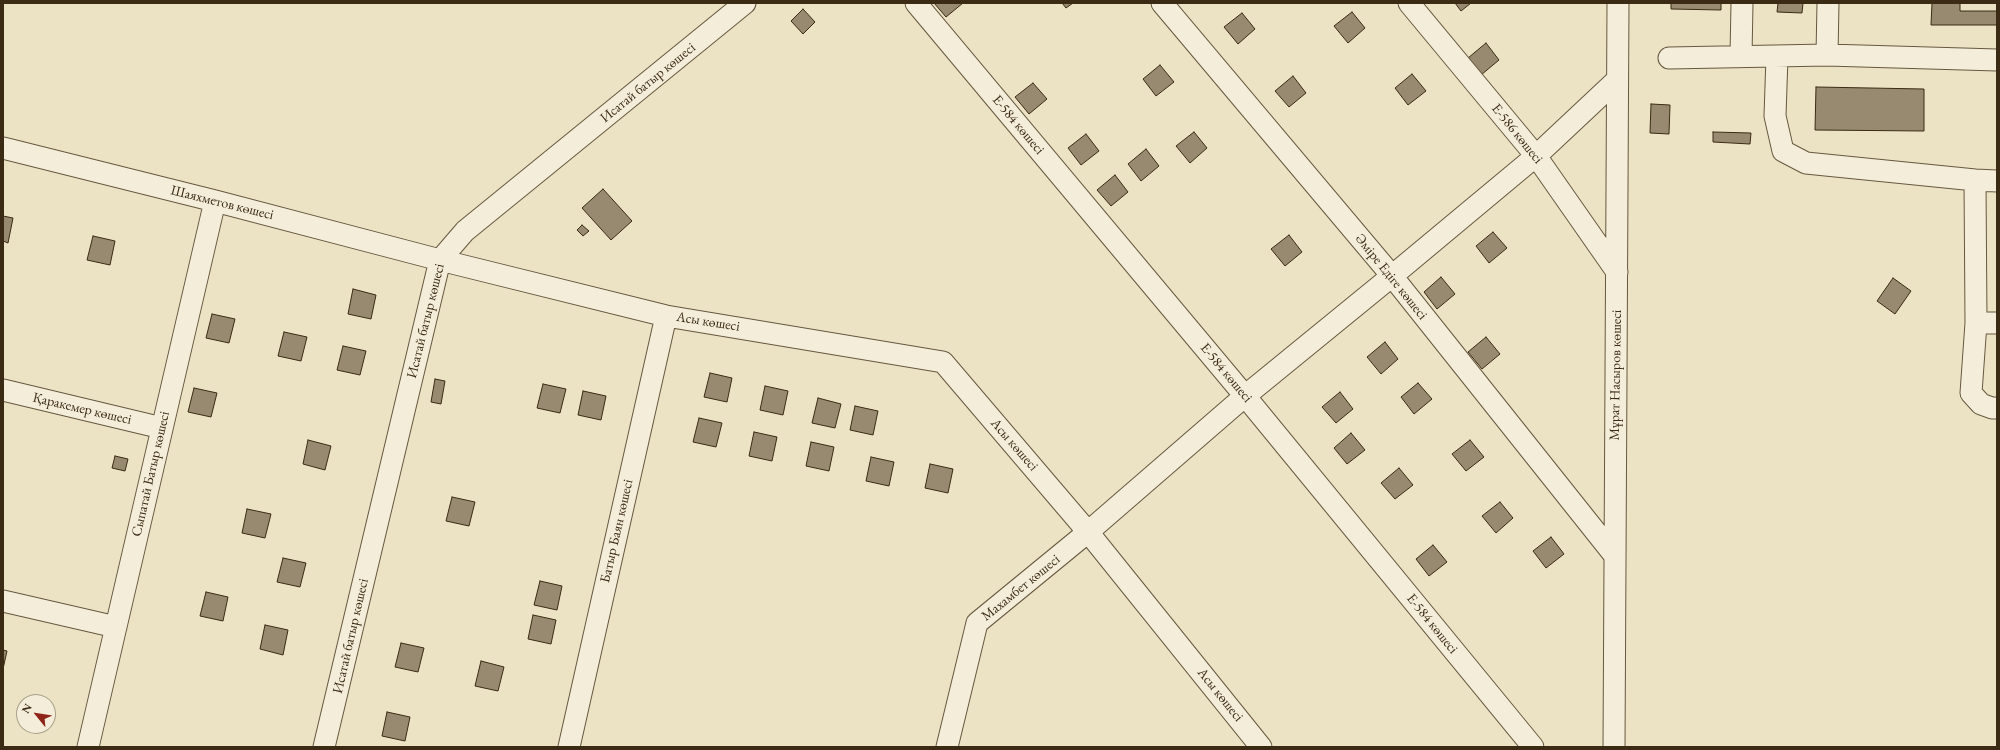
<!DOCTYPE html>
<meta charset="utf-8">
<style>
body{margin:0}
#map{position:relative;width:2000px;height:750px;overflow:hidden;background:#ece3c4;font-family:"EB Garamond",serif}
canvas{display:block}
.frame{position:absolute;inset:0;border:4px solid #3b2a14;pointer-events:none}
.north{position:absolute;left:16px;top:694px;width:40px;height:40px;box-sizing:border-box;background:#f3edd9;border:1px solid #a99f8a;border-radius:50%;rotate:300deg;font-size:11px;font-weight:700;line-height:16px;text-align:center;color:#3b2a14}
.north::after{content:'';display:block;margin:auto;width:14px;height:18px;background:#8f2418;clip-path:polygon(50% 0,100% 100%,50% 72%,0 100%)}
</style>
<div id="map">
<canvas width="2000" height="750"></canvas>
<div class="frame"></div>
<div class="north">N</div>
</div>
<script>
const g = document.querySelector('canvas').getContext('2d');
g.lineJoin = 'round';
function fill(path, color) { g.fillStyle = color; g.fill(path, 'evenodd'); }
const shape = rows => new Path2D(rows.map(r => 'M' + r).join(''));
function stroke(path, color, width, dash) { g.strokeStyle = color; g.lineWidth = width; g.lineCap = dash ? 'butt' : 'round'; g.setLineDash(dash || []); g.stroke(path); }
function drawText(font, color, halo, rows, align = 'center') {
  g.font = font + ' "EB Garamond",serif'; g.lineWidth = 3; g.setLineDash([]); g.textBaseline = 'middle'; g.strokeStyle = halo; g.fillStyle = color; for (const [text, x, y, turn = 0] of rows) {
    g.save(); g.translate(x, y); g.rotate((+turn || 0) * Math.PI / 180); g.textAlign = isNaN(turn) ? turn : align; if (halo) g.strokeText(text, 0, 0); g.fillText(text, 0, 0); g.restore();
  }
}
const building = shape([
 [934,3,963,3,946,17,934,3],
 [1062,3,1073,3,1066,8,1062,3],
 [1455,3,1471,3,1461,11,1455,3],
 [1671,3,1721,3,1721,10,1671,9,1671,3],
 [1778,3,1803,3,1802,13,1777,12,1778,3],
 [1932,3,1960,3,1960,11,1997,11,1997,25,1931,25,1932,3],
 [803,9,815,22,803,34,791,21,803,9],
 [1352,12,1365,28,1348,43,1334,26,1352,12],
 [1242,13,1255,29,1238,44,1224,27,1242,13],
 [1486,43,1499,60,1481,75,1468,58,1486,43],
 [1160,65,1174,82,1156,96,1143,79,1160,65],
 [1412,74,1426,91,1408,105,1395,88,1412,74],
 [1293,76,1306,93,1289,107,1275,91,1293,76],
 [1033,83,1047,99,1029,114,1015,97,1033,83],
 [1816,87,1924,89,1924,131,1815,130,1816,87],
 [1651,104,1670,105,1669,134,1650,133,1651,104],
 [1194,132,1207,148,1190,163,1176,146,1194,132],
 [1713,132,1751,133,1750,144,1713,142,1713,132],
 [1086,134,1099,151,1081,165,1068,148,1086,134],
 [1146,149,1159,166,1141,181,1128,164,1146,149],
 [1115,175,1128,192,1111,206,1097,190,1115,175],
 [603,189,632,221,611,240,582,208,603,189],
 [3,216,13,218,8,243,3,241,3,216],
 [582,225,589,231,583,236,577,230,582,225],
 [1493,232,1507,248,1489,263,1476,246,1493,232],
 [1289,235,1302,252,1285,266,1271,249,1289,235],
 [93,236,115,241,110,265,87,260,93,236],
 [1441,277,1455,294,1437,309,1424,292,1441,277],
 [1893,278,1911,291,1895,314,1877,301,1893,278],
 [353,289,376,295,371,319,348,314,353,289],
 [212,314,235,319,229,343,206,338,212,314],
 [284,332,307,337,301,361,278,356,284,332],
 [1486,337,1500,354,1482,369,1468,352,1486,337],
 [1385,342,1398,359,1381,374,1367,357,1385,342],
 [343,346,366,351,360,375,337,370,343,346],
 [710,373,732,378,727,402,704,397,710,373],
 [435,379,445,381,441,404,431,402,435,379],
 [1418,383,1432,399,1414,414,1401,397,1418,383],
 [543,384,566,389,560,413,537,408,543,384],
 [765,386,788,391,783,415,760,410,765,386],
 [194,388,217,393,211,417,188,412,194,388],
 [583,391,606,396,601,420,578,415,583,391],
 [1340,392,1353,409,1336,423,1322,407,1340,392],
 [818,398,841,404,835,428,812,423,818,398],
 [855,406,878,411,873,435,850,430,855,406],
 [699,418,722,423,716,447,693,442,699,418],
 [754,432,777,437,772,461,749,456,754,432],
 [1351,433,1365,450,1347,464,1334,448,1351,433],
 [308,440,331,446,325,470,303,464,308,440],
 [1470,440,1484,457,1466,471,1452,454,1470,440],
 [811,442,834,447,829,471,806,466,811,442],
 [115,456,128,459,125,471,112,468,115,456],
 [871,457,894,462,889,486,866,481,871,457],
 [930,464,953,469,948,493,925,488,930,464],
 [1399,468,1413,485,1395,499,1381,483,1399,468],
 [452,497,475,502,469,526,446,521,452,497],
 [1500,502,1513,518,1496,533,1482,516,1500,502],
 [247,509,271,514,265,538,242,533,247,509],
 [1551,537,1564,554,1546,568,1533,551,1551,537],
 [1433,545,1447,562,1429,576,1416,559,1433,545],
 [283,558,306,563,300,587,277,582,283,558],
 [540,581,562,586,557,610,534,605,540,581],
 [206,592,228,597,223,621,200,616,206,592],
 [533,615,556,620,551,644,528,639,533,615],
 [265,625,288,630,283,655,260,649,265,625],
 [401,643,424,648,418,672,395,667,401,643],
 [3,650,7,651,3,669,3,650],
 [481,661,504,667,498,691,475,686,481,661],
 [387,712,410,717,405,741,382,736,387,712]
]);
fill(building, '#978a70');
stroke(building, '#3b2a14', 1);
const minor = shape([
 [916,3,1245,396,1533,747],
 [1162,3,1392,276,1615,556],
 [1409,3,1536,156,1617,272],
 [1827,55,1828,3],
 [1741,56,1742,3],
 [1777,57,1775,116,1783,151,1806,163,1975,180,1976,323,1997,323],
 [1669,58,1827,55,1997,60],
 [3,148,215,201,440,260,666,316,943,362,1088,532,1261,747],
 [1975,180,1997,181],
 [1976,323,1971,393,1981,404,1992,408,1997,408],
 [3,390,162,428],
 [3,601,116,627],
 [88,747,215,201],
 [324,747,440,260,465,231,745,3],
 [569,747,666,316],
 [947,747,977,623,1088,532,1245,396,1392,276,1536,156,1617,80],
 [1614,747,1618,3]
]);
stroke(minor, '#675840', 23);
stroke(minor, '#f3edd9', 21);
drawText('14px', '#3b2a14', '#f3edd9', [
 ["Исатай батыр көшесі",648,83,-39],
 ["Е-584 көшесі",1018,125,50],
 ["Е-586 көшесі",1517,134,51],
 ["Шаяхметов көшесі",222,203,14],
 ["Әміре Едіге көшесі",1391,277,51],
 ["Исатай батыр көшесі",426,321,-76],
 ["Асы көшесі",708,322,9],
 ["Е-584 көшесі",1226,373,50],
 ["Мұрат Насыров көшесі",1616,375,-89],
 ["Қаракемер көшесі",82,409,13],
 ["Асы көшесі",1014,445,49],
 ["Сыпатай Батыр көшесі",151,474,-77],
 ["Батыр Баян көшесі",617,531,-77],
 ["Махамбет көшесі",1021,588,-39],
 ["Е-584 көшесі",1432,624,51],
 ["Исатай батыр көшесі",351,636,-77],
 ["Асы көшесі",1220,695,51]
]);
</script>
